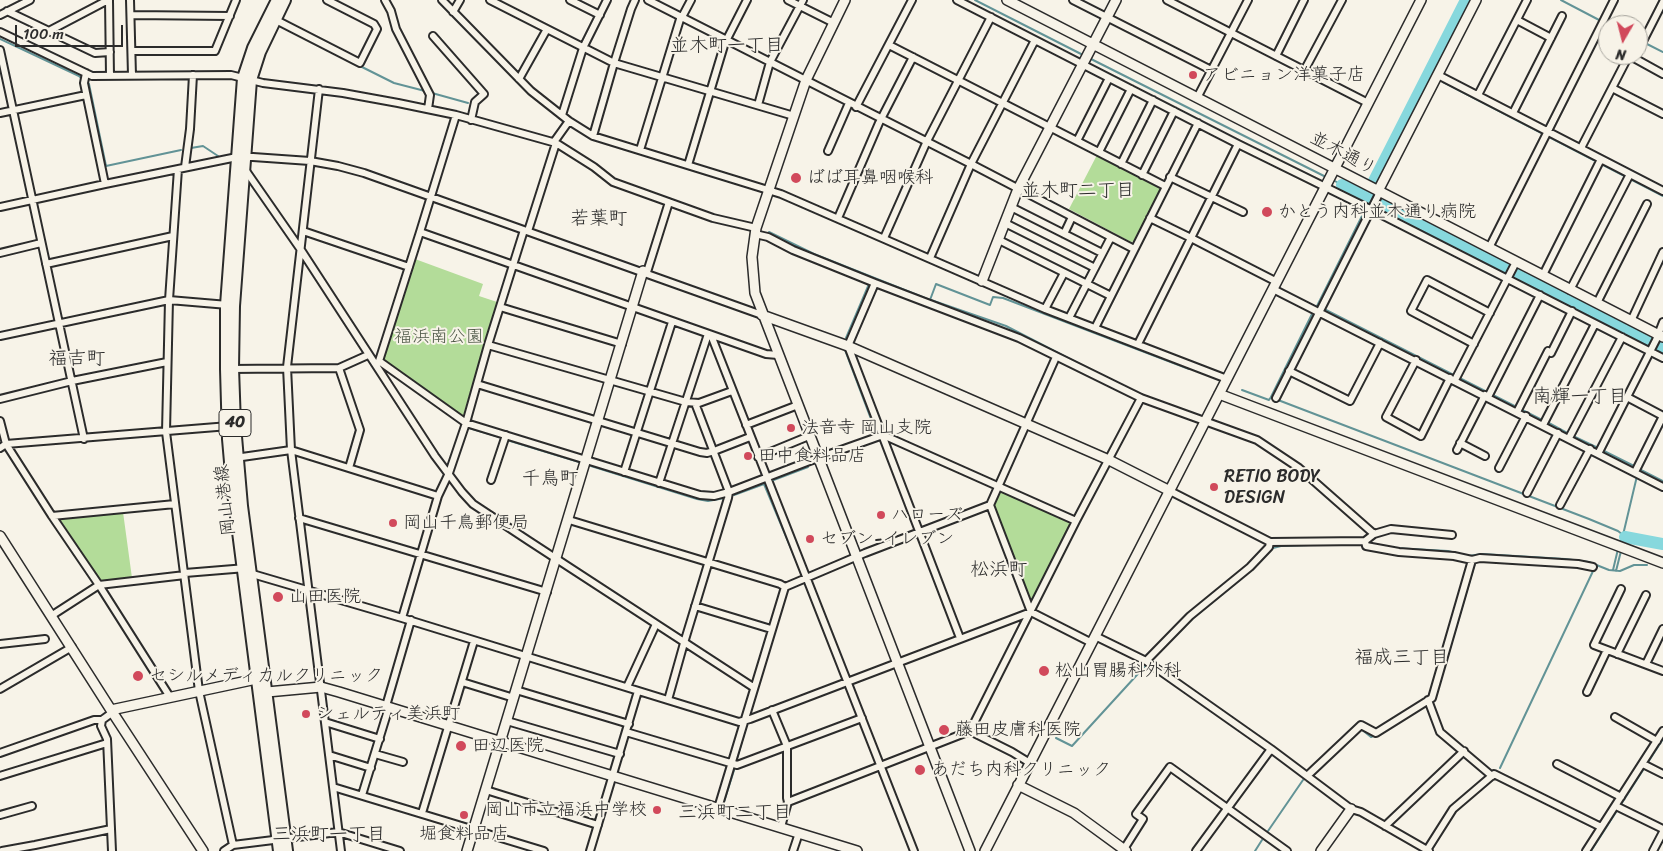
<!DOCTYPE html>
<meta charset="utf-8">
<style>
body{margin:0}
#map{position:relative;width:1663px;height:851px;overflow:hidden;background:#f7f3e8;font-family:Sriracha,sans-serif}
canvas{display:block}
.north{position:absolute;left:1598px;top:15px;width:50px;height:50px;box-sizing:border-box;background:#f7f3e8;border:1px solid #a5a39c;border-radius:50%;rotate:188deg;font-size:14px;font-weight:700;line-height:20px;text-align:center;color:#2b2b2b}
.north::after{content:'';display:block;margin:auto;width:18px;height:22px;background:#d1495b;clip-path:polygon(50% 0,100% 100%,50% 72%,0 100%)}
.scale{position:absolute;left:15px;top:25px;width:108px;height:22px;box-sizing:border-box;border:2px solid #2b2b2b;border-top:0;padding-left:6px;font-size:15px;line-height:18px;white-space:nowrap;color:#2b2b2b;-webkit-text-stroke:4px #f7f3e8;paint-order:stroke}
</style>
<div id="map">
<canvas width="1663" height="851"></canvas>
<div class="north">N</div>
<div class="scale">100 m</div>
</div>
<script>
const g = document.querySelector('canvas').getContext('2d');
g.lineJoin = 'round';
function fill(path, color) { g.fillStyle = color; g.fill(path, 'evenodd'); }
const shape = rows => new Path2D(rows.map(r => 'M' + r).join(''));
function stroke(path, color, width, dash) { g.strokeStyle = color; g.lineWidth = width; g.lineCap = dash ? 'butt' : 'round'; g.setLineDash(dash || []); g.stroke(path); }
function drawText(font, color, halo, rows, align = 'center') {
  g.font = font + ' Sriracha,"Klee One",sans-serif'; g.lineWidth = 4; g.setLineDash([]); g.textBaseline = 'middle'; g.strokeStyle = halo; g.fillStyle = color; for (const [text, x, y, turn = 0] of rows) {
    g.save(); g.translate(x, y); g.rotate((+turn || 0) * Math.PI / 180); g.textAlign = isNaN(turn) ? turn : align; if (halo) g.strokeText(text, 0, 0); g.fillText(text, 0, 0); g.restore();
  }
}
fill(shape([
 [1097,155,1160,187,1160,191,1135,241,1131,242,1069,209],
 [415,259,483,284,479,296,497,302,463,416,385,361,384,358],
 [1002,491,1072,521,1032,603,1030,602,993,508,999,492],
 [123,512,132,578,101,582,59,518]
]), '#b3dc99');
stroke(shape([
 [975,0,1085,56],
 [1561,0,1601,21],
 [0,39,79,76,83,80],
 [1645,43,1663,52],
 [1089,58,1326,177],
 [360,66,394,83,425,91],
 [1443,82,1663,196],
 [87,83,89,84,106,166,181,150],
 [432,93,468,103],
 [191,148,203,146,218,156],
 [1333,180,1342,185],
 [1367,205,1370,199],
 [769,232,814,254,930,300,936,284,990,305,993,297,1003,298,1189,369],
 [931,300,1006,326,1091,370],
 [1316,308,1365,210],
 [1324,309,1542,420],
 [846,338,869,284],
 [845,350,877,435],
 [1242,390,1269,400,1271,397,1273,398],
 [1271,397,1313,312],
 [1278,400,1589,519,1618,531,1623,535,1637,476],
 [1547,422,1569,434],
 [469,428,503,438],
 [1573,436,1598,448],
 [507,440,579,462],
 [1602,450,1634,466],
 [591,466,697,499,708,501,725,498],
 [1639,469,1663,481],
 [771,481,808,467],
 [764,484,803,577],
 [734,495,764,484],
 [1620,543,1623,535,1625,537],
 [1394,548,1448,551,1468,556,1482,554,1565,559,1589,562,1609,570,1620,571,1634,565,1647,565],
 [1269,552,1273,548,1281,546,1337,544],
 [1613,570,1618,549],
 [1616,571,1621,551],
 [1152,659,1193,618,1242,578],
 [1446,662,1475,563],
 [1360,729,1361,729,1371,737,1376,735],
 [1056,738,1072,746,1146,665],
 [736,762,747,724],
 [1500,768,1594,569],
 [723,805,735,767],
 [1454,812,1464,804],
 [1268,831,1303,780],
 [1432,849,1444,829],
 [1255,851,1262,840],
 [1591,851,1663,739]
]), '#629396', 2);
stroke(shape([
 [1373,183,1466,0],
 [1342,185,1663,349],
 [1625,537,1663,544]
]), '#87d8dd', 12);
const street = shape([
 [109,0,110,76],
 [130,0,132,75],
 [385,0,391,11,396,29,430,95,428,109],
 [442,0,531,91,569,121,593,136,781,194,1045,309,1227,379],
 [490,0,614,63,794,116],
 [570,0,600,15],
 [648,0,971,164,1134,249],
 [788,0,834,23],
 [957,0,1238,144,1372,210,1663,358],
 [1073,0,1211,70],
 [1167,0,1368,103],
 [7,11,95,53,110,52],
 [453,12,460,0],
 [0,15,30,0],
 [131,15,230,16],
 [682,17,691,0],
 [274,19,360,63,377,29,374,24,327,0],
 [1517,20,1551,38],
 [49,31,108,0],
 [0,32,92,76,231,75,263,83,343,93,398,103,456,115,556,143,594,167,613,182,713,218,756,228],
 [433,36,484,94,475,102,471,120],
 [727,39,747,0],
 [889,45,1165,186],
 [0,50,84,439],
 [132,51,215,51,236,0],
 [1638,51,1663,2],
 [1276,56,1304,0],
 [1304,71,1342,0],
 [86,73,84,83,105,184],
 [1438,75,1663,191],
 [519,79,547,29],
 [1612,88,1663,114],
 [319,89,287,367,291,450,341,851],
 [1478,95,1527,0],
 [1197,98,1248,0],
 [758,105,770,62,803,0],
 [856,107,912,0],
 [0,113,86,95],
 [1513,113,1562,16],
 [562,115,583,48,607,0],
 [593,136,614,63,631,9,635,0],
 [1077,141,1109,78],
 [554,142,569,121],
 [1581,148,1628,57,1634,58,1663,74],
 [640,150,681,16],
 [828,151,849,103],
 [1099,152,1131,89],
 [1121,164,1153,100],
 [688,165,726,39],
 [185,167,190,129,193,75],
 [244,168,301,250,435,456,462,492,473,504,529,541,753,687],
 [178,169,169,300,166,432,199,691,233,845],
 [1142,175,1174,111],
 [1170,177,1243,212],
 [0,207,105,184,237,157,253,157,310,161,338,166,364,173,762,315],
 [1011,207,1102,253],
 [838,218,879,123,913,57],
 [1150,218,1191,238,1238,144],
 [1005,223,1095,268],
 [303,231,409,267],
 [528,231,556,143],
 [420,232,766,354,778,355],
 [755,234,768,237,793,250,875,283,1019,338,1141,398,1257,440,1299,468,1374,534],
 [1064,234,1072,217],
 [884,238,927,141,991,17],
 [999,240,1111,296],
 [1489,248,1614,0],
 [0,253,41,243],
 [930,258,971,164,1035,40],
 [46,264,173,236],
 [647,272,669,202],
 [1543,275,1601,159],
 [875,283,848,346,960,638],
 [1273,289,1663,487],
 [1570,290,1630,174],
 [1597,303,1647,204],
 [500,307,622,344],
 [1045,309,1064,273],
 [1069,318,1111,237],
 [1631,321,1663,252],
 [1095,328,1198,123],
 [711,335,914,851],
 [0,336,169,300,228,305],
 [1138,344,1191,238,1277,282],
 [1474,344,1411,311,1427,280,1490,313],
 [488,345,686,402,699,403,732,391],
 [1416,360,1386,417,1421,436,1450,378],
 [379,361,466,423,700,495,714,496,729,492,807,462,883,435,1076,521],
 [378,363,379,361,420,232,456,115],
 [339,368,360,430,349,468],
 [230,369,339,368,368,355],
 [1289,371,1350,401,1380,343],
 [1455,380,1516,262],
 [477,384,700,452,707,453,714,451,750,437],
 [1488,397,1540,295],
 [1627,397,1663,416,1635,472],
 [1276,398,1380,192],
 [0,399,72,381,167,362],
 [1517,412,1548,351,1551,353,1572,311],
 [0,421,6,444,52,516,99,585,170,697],
 [746,425,798,405],
 [1543,425,1595,324],
 [1569,438,1622,337],
 [1460,443,1485,456],
 [0,448,6,444,229,426],
 [1457,450,1485,395],
 [1598,454,1656,340,1663,322],
 [758,457,809,436],
 [235,458,291,450,438,496],
 [1499,468,1526,416],
 [624,472,672,322],
 [491,480,506,435],
 [659,483,708,334],
 [1170,491,1270,542,1365,541,1374,534,1391,529,1452,535],
 [1527,493,1558,433],
 [990,505,1031,612,1092,643],
 [1560,505,1590,449],
 [52,516,175,504],
 [299,518,547,592],
 [569,520,780,584,785,587],
 [1365,541,1366,546,1399,552,1454,556,1472,560,1480,558,1578,564,1593,567],
 [185,573,246,568],
 [249,573,402,618,739,722,750,719,1031,612],
 [1621,589,1594,645,1663,671],
 [695,606,771,629],
 [51,616,99,585,185,575],
 [402,618,438,496,449,473,466,423,488,345,524,230],
 [1095,636,1146,661,1271,749,1351,809,1361,812,1429,851],
 [0,644,45,639],
 [1617,654,1646,595],
 [1146,661,1190,616,1250,567,1269,547,1270,542],
 [1646,664,1663,629],
 [462,682,514,698],
 [627,687,656,624],
 [0,689,72,647],
 [516,690,629,724],
 [1587,692,1607,650],
 [668,700,684,643,728,498,729,492,695,403],
 [1428,700,1440,732,1492,776],
 [386,706,411,620],
 [772,710,787,746,787,798,788,802],
 [1615,717,1657,741],
 [507,721,620,754],
 [325,722,380,739],
 [970,731,1012,752,1030,763],
 [626,732,737,765,862,718],
 [0,753,94,720,102,720],
 [375,754,403,762],
 [329,755,371,768],
 [1557,764,1621,797],
 [1643,764,1663,774],
 [0,776,107,743],
 [1307,776,1361,725,1376,733,1432,698,1472,560],
 [333,787,544,851],
 [486,790,598,825],
 [362,795,389,707],
 [1616,806,1663,829],
 [718,808,785,587,865,553,990,505,1056,357],
 [422,813,474,641],
 [0,815,32,806],
 [1385,826,1464,751],
 [781,827,788,802,970,731,1076,521,1141,398],
 [1124,849,1143,819,1136,814,1170,767,1287,851],
 [1427,850,1453,809,1494,774,1601,827],
 [2,851,35,845,111,829],
 [112,851,107,739,101,726,102,720,113,712],
 [224,851,233,845,338,832,400,851],
 [590,851,638,691],
 [793,851,799,833],
 [1196,851,1271,749],
 [1586,851,1663,731],
 [1653,851,1663,832]
]);
const secondary = shape([
 [845,0,806,80,756,228,752,257,755,293,970,851],
 [1007,0,1663,337],
 [1378,191,1476,0],
 [982,281,1018,189,1116,0],
 [762,315,848,346,1109,460,1170,491],
 [1219,394,1663,563],
 [0,536,111,710,203,851],
 [260,690,267,692,321,687,339,692,857,851],
 [111,710,247,681,256,679,262,681],
 [1018,785,1074,813,1126,851],
 [467,851,643,271],
 [985,851,1421,0],
 [1321,851,1351,809]
]);
const primary = shape([
 [277,0,253,48,243,78,226,305,226,369,228,439,232,485,279,851],
 [285,0,260,52,251,80,234,306,233,368,235,425,242,506,287,851]
]);
stroke(street, '#2b2b2b', 10);
stroke(secondary, '#2b2b2b', 12);
stroke(primary, '#2b2b2b', 14);
stroke(street, '#f7f3e8', 6);
stroke(secondary, '#f7f3e8', 9);
stroke(primary, '#f7f3e8', 10);
for (const [x, y, r, color] of [
 [1193,75,5,"#d1495b"],
 [796,178,6,"#d1495b"],
 [1267,212,6,"#d1495b"],
 [791,428,5,"#d1495b"],
 [748,456,5,"#d1495b"],
 [1214,487,5,"#d1495b"],
 [881,515,5,"#d1495b"],
 [393,523,5,"#d1495b"],
 [810,539,5,"#d1495b"],
 [278,597,6,"#d1495b"],
 [1044,671,6,"#d1495b"],
 [138,676,6,"#d1495b"],
 [306,714,5,"#d1495b"],
 [944,730,6,"#d1495b"],
 [461,746,6,"#d1495b"],
 [920,770,6,"#d1495b"],
 [657,810,5,"#d1495b"],
 [464,815,5,"#d1495b"]
]) { const dot = new Path2D(); dot.arc(x, y, r, 0, 2 * Math.PI); g.fillStyle = color; g.fill(dot); stroke(dot, '#f7f3e8', 2); }
for (const [x, y, w] of [
 [235,423,32]
]) { const box = new Path2D(); box.roundRect(x - w / 2, y - 13.5, w, 27, 4); g.fillStyle = '#f7f3e8'; g.fill(box); stroke(box, '#2b2b2b', 1); }
drawText('bold 16px', '#2b2b2b', null, [
 ["40",235,423]
]);
drawText('18px', '#2b2b2b', '#f7f3e8', [
 ["アビニョン洋菓子店",1203,75],
 ["ばば耳鼻咽喉科",807,178],
 ["かとう内科並木通り病院",1278,212],
 ["法音寺 岡山支院",801,428],
 ["田中食料品店",758,456],
 ["RETIO BODY",1224,477],
 ["DESIGN",1224,498],
 ["ハローズ",891,515],
 ["岡山千鳥郵便局",403,523],
 ["セブン-イレブン",820,539],
 ["山田医院",289,597],
 ["松山胃腸科外科",1055,671],
 ["セシルメディカルクリニック",149,676],
 ["シェルティ美浜町",316,714],
 ["藤田皮膚科医院",955,730],
 ["田辺医院",472,746],
 ["あだち内科クリニック",931,770],
 ["岡山市立福浜中学校",647,810,"right"],
 ["堀食料品店",464,834,"center"]
], 'left');
drawText('18px', '#2b2b2b', '#f7f3e8', [
 ["並木通り",1343,154,28],
 ["岡山港線",226,500,-96]
]);
drawText('18px', '#4d5746', '#f7f3e8', [
 ["福浜南公園",439,337]
]);
drawText('19px', '#2b2b2b', '#f7f3e8', [
 ["並木町一丁目",727,46],
 ["並木町二丁目",1078,191],
 ["若葉町",599,219],
 ["福吉町",77,359],
 ["南輝一丁目",1580,397],
 ["千鳥町",550,479],
 ["松浜町",999,570],
 ["福成三丁目",1402,658],
 ["三浜町二丁目",735,813],
 ["三浜町一丁目",329,835]
]);
</script>
